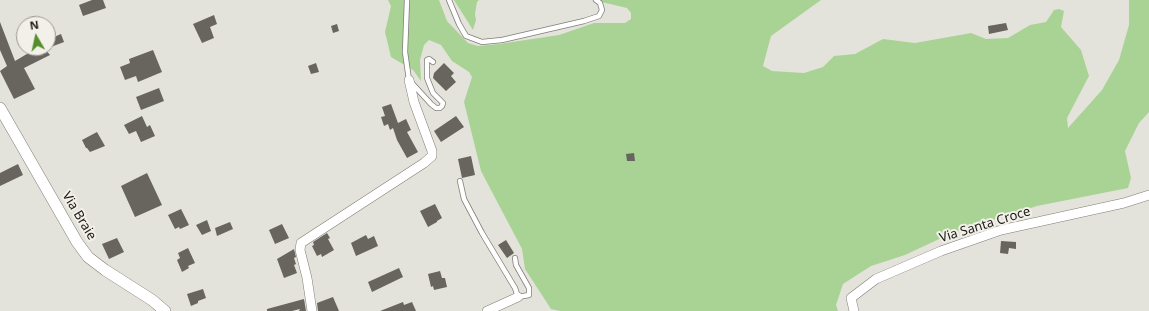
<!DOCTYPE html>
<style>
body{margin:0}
#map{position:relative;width:1149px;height:311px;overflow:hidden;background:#e4e3db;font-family:"Noto Sans",sans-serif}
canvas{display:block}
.north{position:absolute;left:16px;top:16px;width:40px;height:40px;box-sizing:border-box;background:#f2f0e8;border:1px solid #9c9a94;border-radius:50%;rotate:351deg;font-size:11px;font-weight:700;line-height:16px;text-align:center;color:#1b1a17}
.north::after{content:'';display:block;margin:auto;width:14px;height:18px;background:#558e2a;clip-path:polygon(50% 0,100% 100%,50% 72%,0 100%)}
</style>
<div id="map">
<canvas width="1149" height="311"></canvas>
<div class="north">N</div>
</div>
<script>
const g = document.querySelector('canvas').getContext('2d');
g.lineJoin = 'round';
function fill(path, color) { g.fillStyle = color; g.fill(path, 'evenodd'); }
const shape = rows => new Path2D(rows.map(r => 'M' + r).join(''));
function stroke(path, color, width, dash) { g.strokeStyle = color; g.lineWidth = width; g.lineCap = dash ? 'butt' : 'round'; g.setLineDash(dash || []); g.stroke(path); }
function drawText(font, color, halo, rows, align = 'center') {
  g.font = font + ' "Noto Sans",sans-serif'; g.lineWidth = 4; g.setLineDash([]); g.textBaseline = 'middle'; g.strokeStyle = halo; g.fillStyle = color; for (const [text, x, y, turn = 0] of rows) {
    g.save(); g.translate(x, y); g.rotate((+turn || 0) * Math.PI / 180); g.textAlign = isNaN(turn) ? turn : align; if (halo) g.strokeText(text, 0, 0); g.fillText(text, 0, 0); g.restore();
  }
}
fill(shape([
 [388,0,439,0,447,21,468,43,478,46,499,44,559,35,594,23,625,23,631,19,631,13,627,8,593,0,821,0,771,36,763,66,772,71,804,73,823,67,834,56,855,54,883,39,915,43,971,33,986,39,1008,38,1030,25,1046,22,1054,10,1059,9,1064,11,1061,27,1081,50,1089,76,1067,118,1068,128,1102,90,1119,60,1129,25,1129,0,1149,0,1149,112,1139,123,1125,151,1131,178,1128,188,1037,206,952,233,905,255,871,266,843,284,836,305,838,311,560,311,551,309,525,269,522,249,481,171,464,102,472,77,469,72,452,61,441,45,429,40,424,45,420,60,421,81,413,70,391,57,385,32,391,6],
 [454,0,479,0,477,2,475,14,476,20,473,30]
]), '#a9d395');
fill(shape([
 [92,0,103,0,106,8,83,16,79,5],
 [214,15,217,24,210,27,214,38,202,43,193,24],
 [0,22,15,61,37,48,44,48,50,55,24,68,35,89,14,99,0,71,7,66,0,50],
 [1006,23,1008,30,989,34,988,26],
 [337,24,339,31,333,33,331,26],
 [48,27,54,37,61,34,64,42,48,48],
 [153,50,162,72,138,82,136,76,125,80,120,67,130,63,129,59],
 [316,63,319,72,311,74,308,66],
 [444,63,454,73,451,76,456,82,446,91,433,78,434,73],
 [159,88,164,101,141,110,136,97],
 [391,104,398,123,406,119,411,130,407,132,418,152,407,158,397,140,393,128,390,130,388,124,384,126,381,117,385,116,382,107],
 [142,116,147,127,150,125,155,136,141,142,136,131,129,134,124,125],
 [456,116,464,127,441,142,434,131],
 [97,132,105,146,90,152,87,148,86,148,82,140],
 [634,153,635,161,627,161,626,154],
 [471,156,475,175,462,178,458,159],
 [18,164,23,175,0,186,0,173],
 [147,173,162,205,135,217,121,186],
 [435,204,442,218,437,221,437,222,428,227,420,211],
 [181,209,189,225,180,229,179,227,175,229,168,215],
 [207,220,211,231,202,235,196,225],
 [230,222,233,229,217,236,215,228],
 [282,224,289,238,275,244,269,230],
 [327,233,330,238,328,239,334,250,322,257,321,254,317,256,312,246,314,245,313,242],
 [366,235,368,239,374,236,378,246,356,256,351,243],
 [117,238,124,252,109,259,102,244],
 [506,240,514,253,507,258,498,245],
 [1001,241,1016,242,1016,249,1009,248,1008,254,1000,253],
 [188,248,195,263,188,266,189,268,182,272,177,260,180,258,178,253],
 [294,249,296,257,294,258,296,264,294,265,297,273,284,278,277,259],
 [399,268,403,277,372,292,368,282],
 [440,271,442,278,445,278,447,287,434,290,433,286,431,287,428,274],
 [203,289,206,298,198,301,198,303,191,306,187,294],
 [333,297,339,311,318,311,317,303],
 [304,299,306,311,299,311,300,309,292,311,267,311,267,309],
 [403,302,404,305,412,302,416,311,380,311]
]), '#68645e');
const service = shape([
 [407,0,405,52,409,80,431,104,436,108,440,108,442,106,443,103,433,93,427,78,427,60,429,59,433,62],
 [449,0,459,24,466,36,482,42,502,40,584,21,599,16,602,10,600,3,596,0],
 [460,181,464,199,482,233,515,288,518,297,529,295,529,288,516,265,515,258]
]);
const minor = shape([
 [312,311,307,278,300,250,301,243,424,163,432,156,432,151,414,102,409,80],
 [487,311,518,297],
 [854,311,851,298,876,279,941,251,1001,230,1124,203,1149,195]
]);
const tertiary = shape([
 [0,108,77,242,88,257,105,270,152,300,165,311]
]);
stroke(service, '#7f7d77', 6);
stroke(minor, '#7f7d77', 10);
stroke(tertiary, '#7f7d77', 12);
stroke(service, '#fff', 4.5);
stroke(minor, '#fff', 9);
stroke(tertiary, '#fff', 11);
drawText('13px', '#1b1a17', '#f2f0e8', [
 ["Via Braie",79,216,59],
 ["Via Santa Croce",985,225,-17]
]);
</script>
